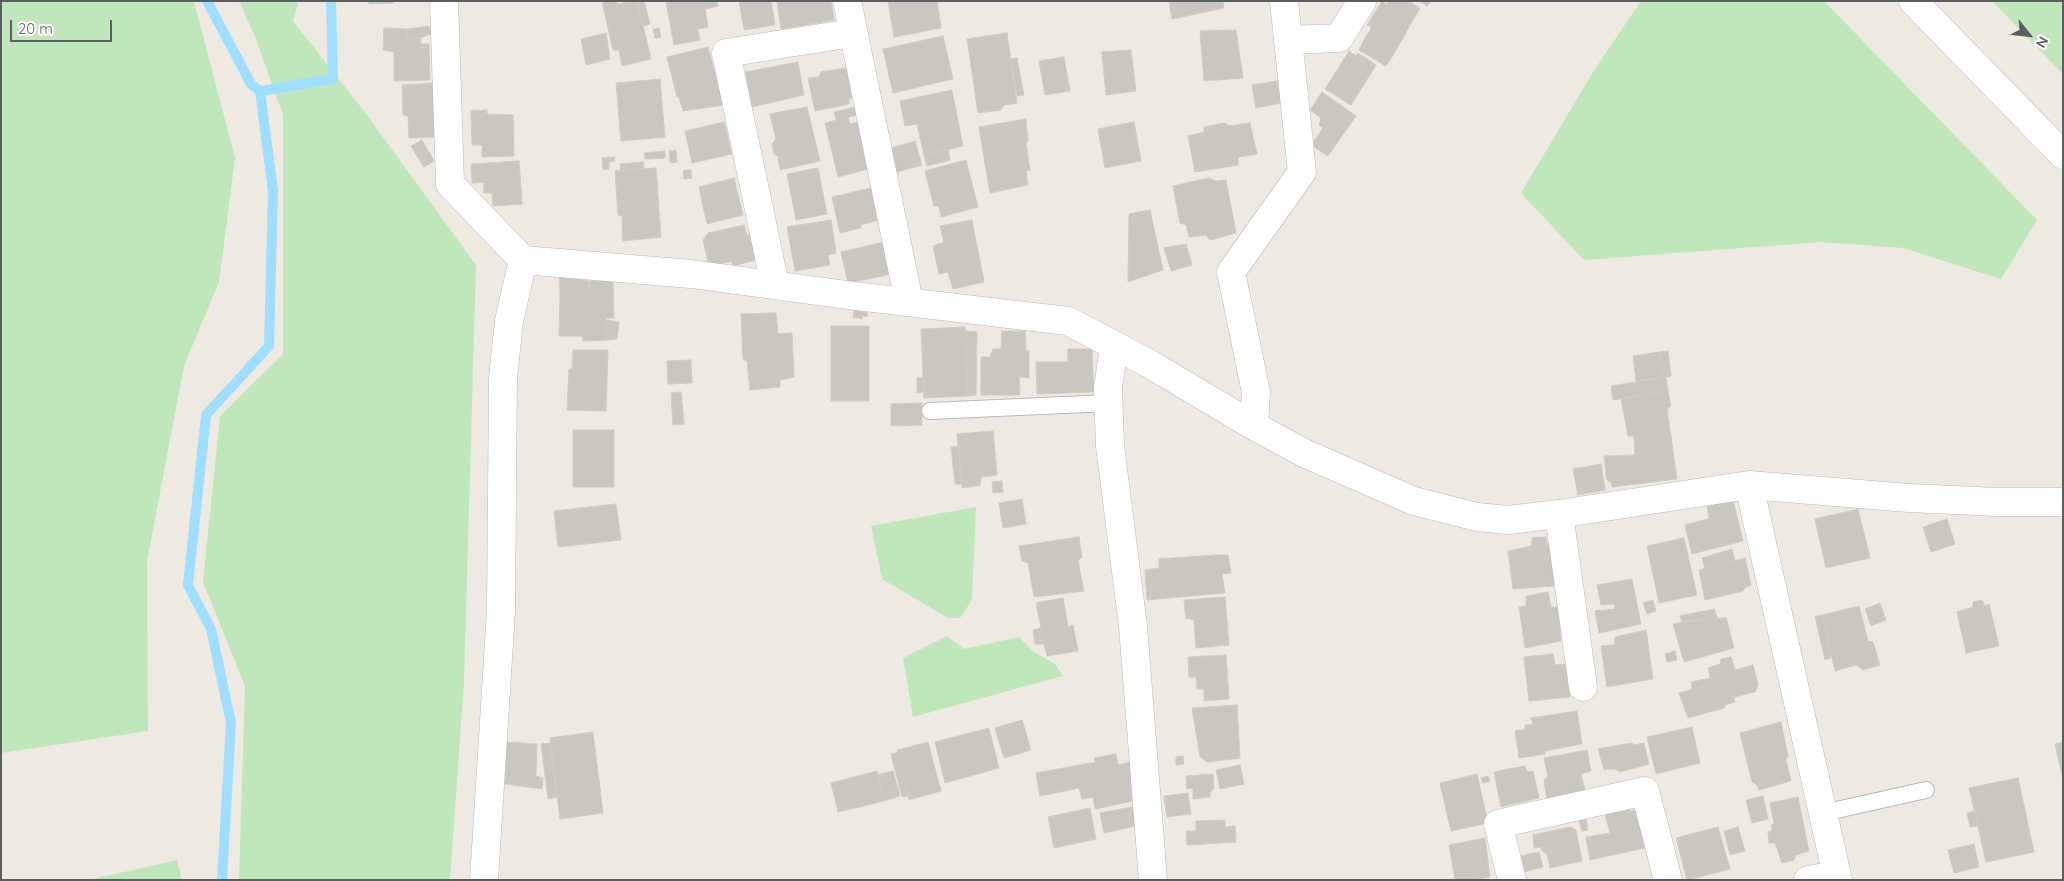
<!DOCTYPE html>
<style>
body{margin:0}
#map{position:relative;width:2064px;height:881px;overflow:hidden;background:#eeeae1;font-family:Quicksand,sans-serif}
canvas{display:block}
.frame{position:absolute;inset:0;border:2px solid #5a5f63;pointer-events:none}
.north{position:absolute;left:2004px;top:10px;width:50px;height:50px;-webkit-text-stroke:4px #fff;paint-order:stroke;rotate:119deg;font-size:14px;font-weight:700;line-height:20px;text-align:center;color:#5a5f63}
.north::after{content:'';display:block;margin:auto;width:18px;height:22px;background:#5a5f63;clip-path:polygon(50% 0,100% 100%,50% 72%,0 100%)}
.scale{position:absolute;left:10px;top:20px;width:102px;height:22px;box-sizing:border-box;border:2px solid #5a5f63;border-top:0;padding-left:6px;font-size:15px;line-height:18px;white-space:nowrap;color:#5a5f63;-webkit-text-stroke:4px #fff;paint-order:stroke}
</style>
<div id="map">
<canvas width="2064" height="881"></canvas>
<div class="frame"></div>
<div class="north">N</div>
<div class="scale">20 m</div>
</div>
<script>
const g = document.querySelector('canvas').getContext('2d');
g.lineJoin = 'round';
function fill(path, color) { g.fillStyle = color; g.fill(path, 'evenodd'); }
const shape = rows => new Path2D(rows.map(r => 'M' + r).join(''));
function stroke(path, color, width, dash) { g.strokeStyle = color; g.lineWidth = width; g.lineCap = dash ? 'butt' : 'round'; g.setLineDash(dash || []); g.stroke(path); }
fill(shape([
 [1,1,194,1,235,158,219,282,184,366,147,561,148,731,1,753],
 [239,1,299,1,293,21,364,111,476,265,464,682,450,880,239,880,245,686,203,582,220,416,283,354,283,115,256,39],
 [1641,1,1824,1,2037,220,2001,279,1903,248,1821,242,1584,260,1521,193,1593,72],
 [1992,1,2063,1,2063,74],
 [976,507,972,600,960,618,948,618,882,579,871,526],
 [947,636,964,649,1019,637,1034,652,1055,664,1063,676,913,717,903,658],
 [177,860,182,880,88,880]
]), '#c0e7bc');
stroke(shape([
 [207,1,251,84,260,91,333,79,331,1],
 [222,880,231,723,211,629,188,585,206,415,269,346,273,191,260,91]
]), '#a0deff', 10);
const building = shape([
 [368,1,394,1,393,3,369,4,368,1],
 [602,1,616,1,618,4,637,1,651,59,622,66,619,51,613,50,602,1],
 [644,1,650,24,643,26,637,3,644,1],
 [666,1,717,1,718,6,705,9,708,27,698,29,700,40,674,45,666,1],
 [739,1,771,1,775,25,744,30,739,1],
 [777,1,831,1,834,20,781,29,777,1],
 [888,1,937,1,941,28,894,37,888,1],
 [1169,1,1223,1,1224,8,1172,19,1169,1],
 [1382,1,1387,4,1389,1,1408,1,1420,8,1392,57,1364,40,1372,27,1367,25,1382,1],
 [1420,1,1431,1,1427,6,1420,1],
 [429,26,431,34,420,38,407,38,407,29,429,26],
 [384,28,407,29,407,38,420,38,421,44,429,44,430,80,394,81,394,52,383,50,384,28],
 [659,28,661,37,655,38,653,29,659,28],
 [1236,30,1243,78,1204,81,1200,31,1236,30],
 [606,33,610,59,586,65,581,39,606,33],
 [1007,33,1017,103,1004,105,1001,110,978,113,967,39,1007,33],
 [943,36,953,79,893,93,883,49,943,36],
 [1364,40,1392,57,1386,66,1359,50,1364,40],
 [708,47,724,105,683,111,679,98,677,97,667,57,708,47],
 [1131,50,1136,91,1106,95,1102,52,1131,50],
 [1349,51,1356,56,1358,53,1376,65,1351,105,1325,89,1349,51],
 [1064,57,1070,91,1045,95,1039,61,1064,57],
 [1017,58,1024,95,1017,96,1011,59,1017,58],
 [798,62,804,95,752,107,745,72,798,62],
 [846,68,853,97,849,99,849,104,815,111,808,78,819,77,821,72,846,68],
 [660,79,665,137,621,141,616,83,660,79],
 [1277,81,1281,103,1256,108,1252,85,1277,81],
 [435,83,438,137,409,138,408,116,403,115,402,85,435,83],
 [952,90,963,146,924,155,917,124,905,126,900,101,952,90],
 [1322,92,1356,116,1328,156,1311,145,1323,128,1319,125,1321,118,1310,110,1322,92],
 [807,107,820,161,780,170,778,156,774,154,772,144,776,139,770,114,807,107],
 [855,107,857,115,836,120,834,112,855,107],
 [487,110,487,114,471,116,471,111,487,110],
 [487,114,513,115,514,156,482,157,482,145,472,145,471,116,487,114],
 [848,117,850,124,858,122,868,169,838,177,825,123,848,117],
 [1026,119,1028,140,1026,144,1030,170,1026,171,1028,185,990,193,979,127,1026,119],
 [724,122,732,154,692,163,685,131,724,122],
 [1134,122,1141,161,1105,168,1098,129,1134,122],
 [1225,123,1229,126,1250,123,1257,154,1238,157,1238,165,1195,172,1188,136,1204,132,1204,127,1225,123],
 [422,140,434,161,424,167,411,146,422,140],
 [915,141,922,165,894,173,888,149,915,141],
 [948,149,950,160,927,166,924,155,948,149],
 [676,150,677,162,670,163,669,151,676,150],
 [665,151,665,158,645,159,644,153,665,151],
 [615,157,614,162,609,161,609,170,603,169,602,158,615,157],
 [966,160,978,207,941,217,939,206,934,206,925,171,966,160],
 [519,161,522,204,493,206,492,193,484,193,484,182,472,183,471,164,519,161],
 [643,162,644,168,621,171,620,164,643,162],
 [656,168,661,237,623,241,622,216,618,215,615,171,656,168],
 [818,168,827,214,796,220,787,174,818,168],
 [691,170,692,178,684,179,683,171,691,170],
 [734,178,743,215,707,224,699,187,734,178],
 [1209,178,1215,181,1226,180,1236,233,1210,240,1206,235,1189,237,1186,225,1180,223,1173,186,1209,178],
 [871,188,878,220,860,225,861,228,840,233,832,197,871,188],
 [1150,210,1163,270,1128,282,1129,214,1150,210],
 [831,220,836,253,828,255,830,265,795,271,787,227,831,220],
 [972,220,984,282,953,289,948,272,939,274,933,246,944,242,940,226,972,220],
 [744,225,747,236,751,235,756,260,733,266,732,261,709,266,703,240,708,233,744,225],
 [884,242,892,274,848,283,841,252,884,242],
 [1186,244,1192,265,1171,271,1164,248,1186,244],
 [559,276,589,281,589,292,560,293,559,276],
 [613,280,614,318,606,318,607,340,583,341,582,336,559,336,560,293,589,292,589,281,613,280],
 [854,310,868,313,867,317,863,316,862,319,853,317,854,310],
 [776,313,778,334,792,333,794,377,780,380,780,387,750,390,747,361,743,359,741,314,776,313],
 [606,320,619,322,617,339,607,340,606,320],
 [831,326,869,326,869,401,831,401,831,326],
 [965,327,968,396,924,398,921,329,965,327],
 [965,331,977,332,976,395,968,396,965,331],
 [1002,331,1025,331,1026,351,1029,350,1029,378,1019,377,1020,395,981,395,981,357,990,357,993,349,1001,349,1002,331],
 [1068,349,1092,349,1094,392,1037,394,1036,362,1068,362,1068,349],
 [573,350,608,350,606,411,567,410,569,369,572,369,573,350],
 [1668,351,1671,376,1663,377,1660,352,1668,351],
 [1660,352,1663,377,1636,381,1633,356,1660,352],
 [691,360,692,383,668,384,667,361,691,360],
 [924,377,924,392,917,393,917,378,924,377],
 [1666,377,1668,391,1613,400,1611,386,1666,377],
 [1668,391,1671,406,1667,409,1677,479,1612,487,1611,482,1607,480,1604,456,1635,455,1634,436,1628,436,1621,399,1668,391],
 [681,392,684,424,673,425,671,393,681,392],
 [922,403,922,425,891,426,891,404,922,403],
 [573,430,614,430,614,487,573,487,573,430],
 [993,431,997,475,981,477,980,485,962,488,957,434,993,431],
 [959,446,962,484,955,484,951,447,959,446],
 [1601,464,1605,490,1578,495,1573,469,1601,464],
 [1002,481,1003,492,993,493,992,482,1002,481],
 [1022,499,1026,524,1003,528,999,503,1022,499],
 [1733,500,1743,541,1692,554,1685,525,1709,519,1707,506,1733,500],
 [616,504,621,540,558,547,554,511,616,504],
 [1858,509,1870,558,1826,568,1815,519,1858,509],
 [1947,519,1955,544,1931,552,1923,527,1947,519],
 [1079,537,1082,557,1078,561,1084,591,1034,597,1028,563,1022,561,1019,546,1079,537],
 [1546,537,1547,544,1550,544,1554,586,1513,589,1508,551,1532,546,1532,538,1546,537],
 [1684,538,1697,595,1659,603,1647,546,1684,538],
 [1732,549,1735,560,1705,569,1702,558,1732,549],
 [1215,555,1228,555,1231,573,1222,574,1225,593,1147,600,1145,570,1159,568,1159,559,1215,555],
 [1745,558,1751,585,1745,588,1743,591,1705,600,1699,570,1745,558],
 [1632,579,1641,624,1599,633,1595,611,1615,609,1614,604,1601,605,1597,585,1632,579],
 [1548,592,1551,607,1558,607,1561,641,1525,648,1519,607,1526,606,1526,596,1548,592],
 [1225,597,1229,645,1196,648,1194,620,1186,618,1184,600,1225,597],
 [1063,598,1068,627,1073,625,1078,651,1047,656,1044,644,1035,644,1033,630,1041,628,1036,603,1063,598],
 [1653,600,1656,611,1647,614,1643,603,1653,600],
 [1982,600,1985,606,1989,604,1999,646,1966,653,1957,612,1973,607,1973,602,1982,600],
 [1880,603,1886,620,1871,626,1865,609,1880,603],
 [1859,606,1868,641,1873,642,1880,665,1863,670,1856,665,1835,671,1822,615,1859,606],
 [1714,609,1718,619,1713,617,1682,623,1680,616,1714,609],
 [1822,615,1832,657,1825,660,1815,616,1822,615],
 [1713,617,1718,619,1726,617,1734,648,1684,662,1673,624,1713,617],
 [1646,630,1653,679,1607,687,1601,646,1614,645,1615,637,1646,630],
 [1675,651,1677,660,1667,662,1665,654,1675,651],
 [1553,654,1555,665,1566,664,1570,697,1529,701,1524,657,1553,654],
 [1226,655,1229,699,1204,701,1204,689,1197,689,1196,677,1189,677,1188,657,1226,655],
 [1731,657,1735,670,1753,665,1758,685,1755,692,1734,697,1735,702,1725,705,1724,708,1688,718,1679,693,1712,684,1708,668,1720,664,1721,659,1731,657],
 [1711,678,1712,684,1692,689,1691,682,1711,678],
 [1237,705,1240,758,1207,762,1200,756,1192,708,1237,705],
 [1577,711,1582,744,1545,751,1545,754,1519,758,1515,731,1525,730,1525,725,1533,724,1531,718,1577,711],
 [1022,720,1031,750,1004,758,995,728,1022,720],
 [1781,722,1788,756,1786,760,1791,781,1759,790,1757,785,1752,782,1740,733,1781,722],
 [1692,727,1700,763,1656,774,1647,737,1692,727],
 [989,728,999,768,945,783,935,742,989,728],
 [593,732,603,813,560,819,550,738,593,732],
 [506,742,537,744,536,776,543,778,542,789,505,784,506,742],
 [928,742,941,791,909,800,901,770,894,766,891,754,896,753,898,750,928,742],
 [2063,742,2063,779,2055,744,2063,742],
 [550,743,557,797,548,799,541,744,550,743],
 [1631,743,1634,745,1644,743,1649,764,1620,772,1615,769,1604,770,1598,749,1631,743],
 [1587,750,1591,771,1581,774,1585,790,1547,799,1544,780,1548,777,1544,758,1587,750],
 [1116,754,1118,765,1130,762,1135,786,1131,787,1133,801,1095,809,1093,797,1082,799,1079,788,1040,796,1036,773,1096,762,1094,758,1116,754],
 [1183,756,1184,764,1176,765,1176,757,1183,756],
 [1240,765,1244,784,1220,789,1216,770,1240,765],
 [894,766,901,770,908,796,902,797,894,766],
 [1524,766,1528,772,1533,771,1539,798,1501,807,1494,772,1524,766],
 [877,771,884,801,838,812,831,783,877,771],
 [893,771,900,796,884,801,877,775,893,771],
 [1213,774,1214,788,1210,793,1210,797,1193,799,1193,788,1187,789,1186,776,1213,774],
 [1477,774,1488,823,1451,831,1440,783,1477,774],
 [1488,776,1490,781,1483,783,1481,778,1488,776],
 [2018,778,2034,852,1986,862,1969,788,2018,778],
 [1188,793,1191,814,1167,817,1164,796,1188,793],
 [1763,796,1768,819,1752,823,1746,800,1763,796],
 [1798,797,1809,851,1796,855,1794,860,1782,863,1775,843,1769,843,1768,832,1772,831,1771,825,1774,823,1770,803,1798,797],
 [1132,807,1136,826,1104,833,1100,813,1132,807],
 [1090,808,1096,839,1054,848,1048,817,1090,808],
 [1628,808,1630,811,1636,810,1645,848,1590,860,1586,837,1610,833,1605,813,1628,808],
 [1975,811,1978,826,1970,827,1967,813,1975,811],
 [1586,819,1588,830,1582,831,1579,821,1586,819],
 [1225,820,1225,827,1235,826,1236,842,1187,845,1186,831,1196,831,1196,821,1225,820],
 [1570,827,1576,830,1582,861,1550,868,1547,854,1542,851,1541,847,1534,848,1533,835,1570,827],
 [1718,827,1730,869,1687,880,1676,838,1718,827],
 [1738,827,1745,851,1730,855,1724,831,1738,827],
 [1485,838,1490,877,1472,880,1455,880,1449,845,1485,838],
 [1974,844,1979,867,1954,873,1948,850,1974,844],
 [1539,852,1543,867,1524,872,1520,856,1539,852]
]);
fill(building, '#cac7c0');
stroke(building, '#d2cbbf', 1);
const service = shape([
 [930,411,1109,403],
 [1823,813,1926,790]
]);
const minor = shape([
 [444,1,450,184,523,260,691,274,847,295,1068,321,1148,363,1254,426,1306,454,1414,501,1477,517,1508,520,1559,514,1749,485,1909,498,1998,502,2063,502],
 [847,1,909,302],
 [1288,40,1339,38,1362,1],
 [775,285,726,53,852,33],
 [1114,346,1108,388,1110,446,1133,626,1153,880],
 [1254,426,1256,392,1231,272,1302,172,1284,1],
 [1749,485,1838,880],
 [1559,514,1583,687],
 [484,880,501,611,503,378,509,321,523,260],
 [1512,880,1498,824,1645,791,1668,880],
 [1808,880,1837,875]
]);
const tertiary = shape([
 [1913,1,2063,155]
]);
stroke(service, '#b4b8bd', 18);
stroke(minor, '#b4b8bd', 29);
stroke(tertiary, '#b4b8bd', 29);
stroke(service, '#fff', 16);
stroke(minor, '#fff', 28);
stroke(tertiary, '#fff', 28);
</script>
